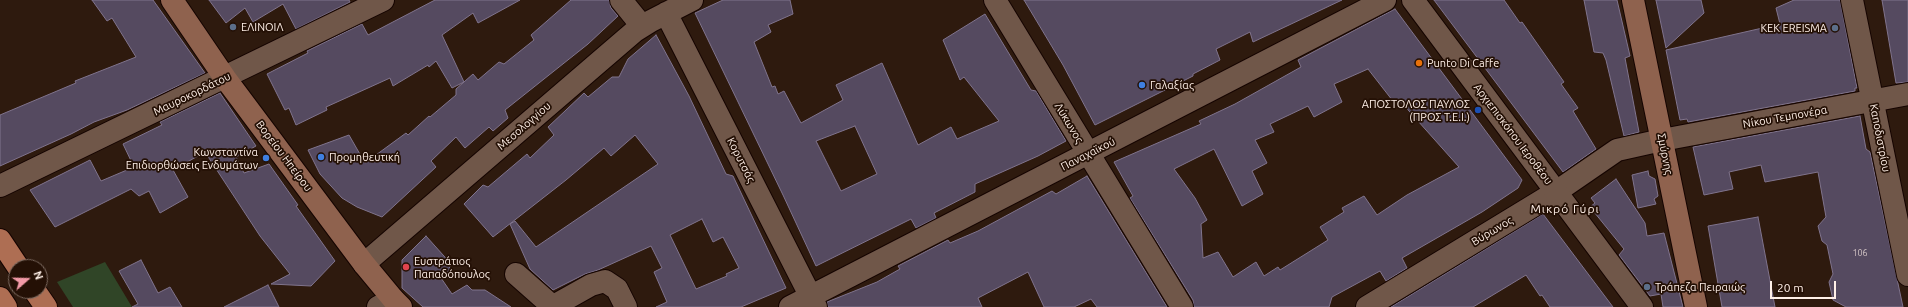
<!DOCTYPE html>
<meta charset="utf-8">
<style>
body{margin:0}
#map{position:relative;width:1908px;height:307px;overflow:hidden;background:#2e1a0e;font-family:Ubuntu,sans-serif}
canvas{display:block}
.north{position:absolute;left:8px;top:259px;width:40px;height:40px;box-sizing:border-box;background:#241005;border:1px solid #7c6a60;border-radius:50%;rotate:70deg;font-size:11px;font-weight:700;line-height:16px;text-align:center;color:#fff0e8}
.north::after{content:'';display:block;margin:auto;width:14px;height:18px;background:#f39aa7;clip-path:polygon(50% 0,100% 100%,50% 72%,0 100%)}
.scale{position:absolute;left:1770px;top:281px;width:66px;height:18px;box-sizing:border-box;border:2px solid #fff0e8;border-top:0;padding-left:5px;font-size:12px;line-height:14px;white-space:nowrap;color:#fff0e8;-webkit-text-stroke:3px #241005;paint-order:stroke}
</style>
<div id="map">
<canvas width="1908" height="307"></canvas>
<div class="north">N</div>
<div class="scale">20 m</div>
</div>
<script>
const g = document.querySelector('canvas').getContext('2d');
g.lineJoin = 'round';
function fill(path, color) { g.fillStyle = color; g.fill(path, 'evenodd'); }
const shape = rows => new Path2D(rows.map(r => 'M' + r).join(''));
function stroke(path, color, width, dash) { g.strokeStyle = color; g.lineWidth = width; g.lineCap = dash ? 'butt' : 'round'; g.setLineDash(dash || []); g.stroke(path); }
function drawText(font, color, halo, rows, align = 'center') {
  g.font = font + ' Ubuntu,sans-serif'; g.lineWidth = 3.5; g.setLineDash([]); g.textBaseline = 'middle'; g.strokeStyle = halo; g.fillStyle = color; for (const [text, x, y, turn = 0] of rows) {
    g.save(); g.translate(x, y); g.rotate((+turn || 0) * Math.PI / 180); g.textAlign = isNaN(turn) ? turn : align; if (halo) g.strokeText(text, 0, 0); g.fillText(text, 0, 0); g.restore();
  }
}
fill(shape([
 [105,262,132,307,73,307,57,282]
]), '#304527');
const building = shape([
 [92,0,153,0,205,73,127,110,94,122,71,134,0,166,0,115,76,83,75,81,136,57,112,18,107,21,92,0],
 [209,0,349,0,350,2,296,29,283,4,253,22,245,8,226,23,209,0],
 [435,0,520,0,478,23,473,13,442,35,464,82,452,88,436,61,429,67,428,65,393,86,390,78,326,107,327,110,296,125,289,108,285,110,267,74,308,53,307,51,362,24,368,35,435,0],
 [571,0,609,0,611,8,618,16,588,44,505,110,508,118,493,131,489,127,465,148,456,137,431,161,436,167,382,217,357,207,342,198,320,174,308,150,349,135,365,163,406,133,408,135,429,116,430,117,456,95,456,89,473,74,478,80,499,62,504,64,534,40,531,35,571,0],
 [723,0,790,0,793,14,768,25,771,32,754,42,772,87,775,86,778,94,784,91,801,123,843,100,836,85,882,63,918,145,951,127,957,139,999,121,964,77,960,80,943,40,985,14,1031,90,1036,91,1066,141,1038,156,975,184,975,192,934,213,936,218,916,228,911,219,816,266,783,195,695,13,723,0],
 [855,126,877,174,841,191,816,141,855,126],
 [1024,0,1342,0,1253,42,1250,32,1216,49,1220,60,1193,74,1193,76,1095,125,1063,65,1024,0],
 [1434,0,1504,0,1520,23,1522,22,1564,82,1561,84,1578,108,1573,111,1596,149,1563,172,1434,0],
 [1584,0,1617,0,1630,56,1625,58,1639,132,1624,136,1606,60,1603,53,1594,52,1584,0],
 [1656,0,1701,0,1704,13,1666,48,1656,0],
 [1794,0,1840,0,1857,88,1855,88,1855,91,1688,122,1687,119,1680,120,1666,50,1780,24,1776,8,1794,0],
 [1882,0,1908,0,1908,82,1896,83,1882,0],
 [1395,9,1522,180,1518,188,1482,212,1402,258,1407,268,1386,281,1380,271,1332,297,1329,307,1194,307,1193,300,1130,198,1133,196,1114,162,1201,124,1199,121,1235,104,1301,67,1298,60,1395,9],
 [1368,69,1396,105,1401,102,1459,167,1407,195,1377,215,1364,196,1342,208,1344,212,1320,227,1328,240,1280,270,1278,267,1264,276,1256,262,1233,277,1218,252,1203,258,1201,224,1207,220,1195,198,1174,169,1214,149,1242,206,1263,194,1252,171,1267,163,1255,140,1274,132,1270,124,1308,106,1314,117,1342,102,1334,84,1368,69],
 [656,35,689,96,726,174,733,176,786,288,741,307,656,307,667,302,654,272,662,268,651,246,598,270,585,274,553,290,530,269,510,224,515,221,536,247,658,164,635,135,611,156,604,148,566,180,493,237,464,204,483,185,488,187,527,154,530,158,554,135,548,127,584,93,588,97,612,77,619,77,628,59,656,35],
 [702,219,713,242,723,237,739,268,726,274,727,276,696,289,670,235,702,219],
 [220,93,256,146,236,157,244,173,269,164,298,205,296,206,335,261,311,286,271,284,290,274,260,236,205,152,173,170,188,197,160,213,149,191,139,196,131,189,55,227,30,190,90,160,101,181,134,167,123,144,162,125,160,122,220,93],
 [1860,116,1866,149,1870,152,1903,307,1846,307,1833,300,1829,282,1833,274,1827,245,1822,241,1818,226,1826,217,1818,172,1765,182,1761,165,1729,172,1733,189,1704,195,1693,147,1860,116],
 [1648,171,1649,176,1655,179,1658,196,1654,199,1656,204,1638,208,1632,175,1648,171],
 [1087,176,1167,307,1097,307,1091,299,1074,307,1044,307,1028,272,978,298,982,307,828,307,827,302,877,282,900,269,898,266,948,240,950,243,978,231,1052,191,1056,194,1087,176],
 [1616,179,1645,223,1647,236,1664,233,1683,307,1663,307,1661,294,1650,296,1619,255,1624,249,1590,207,1595,203,1591,198,1616,179],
 [1543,214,1613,307,1550,307,1542,295,1540,296,1526,275,1473,307,1391,307,1543,214],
 [1758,217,1775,307,1722,307,1708,226,1758,217],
 [426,236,452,265,449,267,451,269,441,278,452,294,467,285,472,290,485,290,511,307,423,307,402,288,402,260,426,236],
 [141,260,158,293,170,287,182,307,132,307,138,304,119,271,141,260],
 [268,285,279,307,224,307,268,285]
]);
fill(building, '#554a60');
stroke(building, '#80748d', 1);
const minor = shape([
 [621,0,642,26],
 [995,0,1182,307],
 [1852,0,1908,275],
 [666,13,816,307],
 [0,186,383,0],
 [364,264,635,31,651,21,692,0],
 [516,274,551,305,557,304,591,285,605,281,617,289,626,307],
 [378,307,393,299],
 [790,307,1385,0],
 [1367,307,1556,192,1617,150,1662,140,1908,94]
]);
const tertiary = shape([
 [1413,0,1642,307]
]);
const secondary = shape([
 [172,0,225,78,364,264,393,299,401,307],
 [1633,0,1696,307]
]);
const primary = shape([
 [0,240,18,267],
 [35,291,46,307],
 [0,298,6,307]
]);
stroke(minor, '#150400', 24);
stroke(tertiary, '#150400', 24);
stroke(secondary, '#150400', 24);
stroke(primary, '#150400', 24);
stroke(minor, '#705749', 22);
stroke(tertiary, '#705749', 22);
stroke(secondary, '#8f624e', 22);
stroke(primary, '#ae6e53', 22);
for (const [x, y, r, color] of [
 [233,27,4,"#5c6f8a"],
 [1835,28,4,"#5c6f8a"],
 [1419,63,4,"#e8710a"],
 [1142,85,4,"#3f7fe0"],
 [1478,110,4,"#1a4fb4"],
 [321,157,4,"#3f7fe0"],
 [266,158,4,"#3f7fe0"],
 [406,267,4,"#e0444e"],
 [1647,287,4,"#5c6f8a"]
]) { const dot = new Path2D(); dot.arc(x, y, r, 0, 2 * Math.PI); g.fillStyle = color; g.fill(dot); stroke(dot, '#241005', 1.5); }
drawText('9px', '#d4c6c6', null, [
 ["106",1860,253]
]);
drawText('11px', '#fff0e8', '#241005', [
 ["ΕΛΙΝΟΙΛ",241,27],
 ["KEK EREISMA",1827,28,"right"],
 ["Punto Di Caffe",1427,63],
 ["Γαλαξίας",1150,85],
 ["ΑΠΟΣΤΟΛΟΣ ΠΑΥΛΟΣ",1470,104,"right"],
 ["(ΠΡΟΣ Τ.Ε.Ι.)",1470,117,"right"],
 ["Κωνσταντίνα",258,152,"right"],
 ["Επιδιορθώσεις Ενδυμάτων",258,165,"right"],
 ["Προμηθευτική",329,157],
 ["Ευστράτιος",414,261],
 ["Παπαδόπουλος",414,274],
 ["Τράπεζα Πειραιώς",1655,287]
], 'left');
drawText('11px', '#fff0e8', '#241005', [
 ["Μαυροκορδάτου",192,94,-26],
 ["Νίκου Τεμπονέρα",1785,117,-10],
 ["Λύκωνος",1069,123,59],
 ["Μεσολογγίου",524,126,-41],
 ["Αρχιεπισκόπου Ιεροθέου",1513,134,53],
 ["Καποδιστρίου",1880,138,79],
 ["Παναχαϊκού",1088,154,-27],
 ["Σμύρνης",1665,154,79],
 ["Βορείου Ηπείρου",284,156,53],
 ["Κορυτσάς",741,160,63],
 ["Βύρωνος",1492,231,-31]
]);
g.letterSpacing = '1px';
drawText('12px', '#fff0e8', '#241005', [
 ["Μικρό Γύρι",1565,209]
]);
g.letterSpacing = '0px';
</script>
